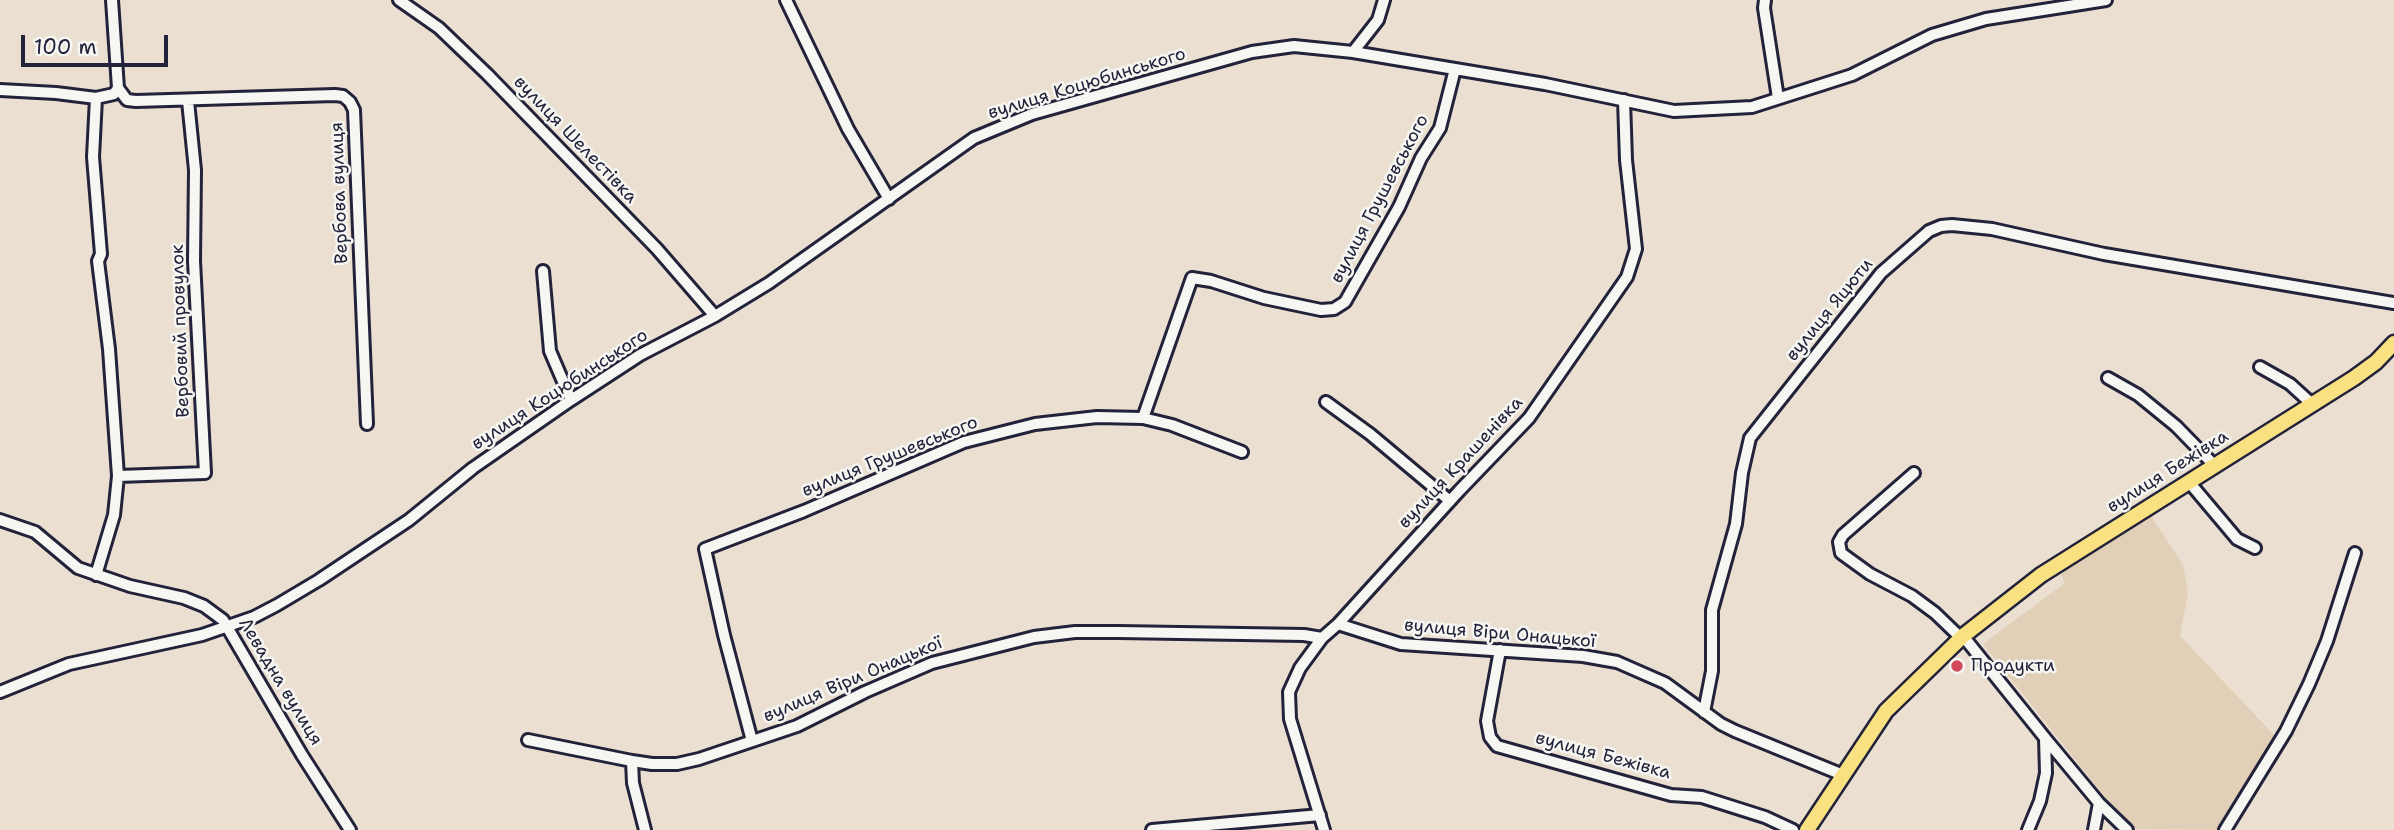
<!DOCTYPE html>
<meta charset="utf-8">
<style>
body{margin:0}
#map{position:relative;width:2394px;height:830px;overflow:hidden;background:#eadfd0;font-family:"Shantell Sans",sans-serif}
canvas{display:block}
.scale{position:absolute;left:21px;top:35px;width:147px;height:32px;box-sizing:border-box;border:4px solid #22223b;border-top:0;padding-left:9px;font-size:21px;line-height:24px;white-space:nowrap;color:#22223b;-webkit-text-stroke:5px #f6f6f2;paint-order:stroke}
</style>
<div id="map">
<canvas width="2394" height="830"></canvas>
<div class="scale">100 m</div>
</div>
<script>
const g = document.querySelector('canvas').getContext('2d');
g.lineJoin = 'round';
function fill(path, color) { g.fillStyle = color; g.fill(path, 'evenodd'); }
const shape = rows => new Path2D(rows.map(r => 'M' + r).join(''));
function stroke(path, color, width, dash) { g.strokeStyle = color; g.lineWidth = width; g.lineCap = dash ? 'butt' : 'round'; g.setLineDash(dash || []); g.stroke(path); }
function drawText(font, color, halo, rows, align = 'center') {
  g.font = font + ' "Shantell Sans",sans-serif'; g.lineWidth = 5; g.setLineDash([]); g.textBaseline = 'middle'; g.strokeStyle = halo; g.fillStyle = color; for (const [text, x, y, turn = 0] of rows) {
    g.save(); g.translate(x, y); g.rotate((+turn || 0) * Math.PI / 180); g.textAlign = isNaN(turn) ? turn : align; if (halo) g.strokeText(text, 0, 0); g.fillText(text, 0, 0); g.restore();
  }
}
fill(shape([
 [2151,516,2183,565,2188,593,2180,636,2279,740,2223,830,2136,829,2108,801,1983,644,2065,583,2060,572]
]), '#e2cfb8');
const minor = shape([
 [112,0,118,88],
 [399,0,439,28,487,74,657,249,715,316],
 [786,0,848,129,889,199],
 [1765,0,1764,8,1778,98],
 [1353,52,1378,20,1384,0],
 [0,90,56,93,96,98,114,94,118,88,127,100,136,101,335,95,343,96,350,102,354,110,367,424],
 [543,271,550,351,571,400],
 [2260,367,2290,384,2312,404],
 [2108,378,2138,395,2176,426,2215,466],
 [1326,402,1370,434,1450,501],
 [1143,418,1172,425,1242,452],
 [1914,473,1843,535,1839,542,1841,553,1870,574,1912,596,1935,613,1961,638],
 [118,476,205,473,194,261,195,170,188,101],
 [2189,482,2237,539,2255,548],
 [0,520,35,532,78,568,130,586,184,598,204,606,223,620,302,755,350,830],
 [96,575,114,515,118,476,109,349,98,261,101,254,93,157,96,98],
 [1338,624,1401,644,1583,656,1617,662,1665,683,1721,724,1735,731,1843,775],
 [1963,636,2045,738,2046,773,2040,801,2028,830],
 [1500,650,1487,721,1490,737,1497,746,1671,795,1702,797,1765,817,1793,830],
 [0,692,69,664,202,635,254,617,277,605,319,580,409,520,473,468,571,400,640,355,715,316,769,283,974,138,1032,114,1252,52,1294,46,1353,52,1545,84,1674,111,1752,107,1852,75,1932,35,1986,19,2106,0],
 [1704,712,1712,671,1712,610,1736,524,1742,473,1750,438,1881,273,1929,231,1941,226,1952,225,1992,229,2104,254,2394,303],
 [2045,738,2099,803,2127,830],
 [528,740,632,761,652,764,677,764,699,759,797,726,865,692,932,663,1034,637,1075,632,1118,632,1304,635,1322,638],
 [752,741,724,635,705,549,804,511,964,442,1035,424,1097,417,1143,418,1192,278,1211,281,1264,298,1321,310,1334,309,1345,302,1399,207,1421,158,1440,128,1455,69],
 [632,761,633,783,645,830],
 [1152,830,1320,815],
 [1324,830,1290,719,1289,692,1300,668,1322,638,1338,624,1459,491,1529,418,1627,277,1636,249,1626,160,1624,100],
 [2094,830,2099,803],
 [2225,830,2286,731,2309,684,2327,641,2355,553]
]);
const major = shape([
 [1807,830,1886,711,1963,636,2041,575,2354,378,2376,362,2394,343]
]);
stroke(minor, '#22223b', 16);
stroke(major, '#22223b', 19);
stroke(minor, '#f6f6f2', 10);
stroke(major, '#f9e181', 14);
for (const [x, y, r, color] of [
 [1957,666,7,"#d1495b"]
]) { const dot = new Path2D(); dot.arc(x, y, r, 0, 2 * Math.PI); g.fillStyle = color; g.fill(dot); stroke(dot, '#f6f6f2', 2.5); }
drawText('18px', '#22223b', '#f6f6f2', [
 ["вулиця Коцюбинського",1087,84,-17],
 ["вулиця Шелестівка",575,140,46],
 ["Вербова вулиця",340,193,-92],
 ["вулиця Грушевського",1380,199,-62],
 ["вулиця Яцюти",1830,310,-51],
 ["Вербовий провулок",181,331,-92],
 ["вулиця Коцюбинського",560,390,-33],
 ["вулиця Грушевського",890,457,-22],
 ["вулиця Крашенівка",1461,463,-47],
 ["вулиця Бежівка",2168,472,-32],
 ["вулиця Віри Онацької",1500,634,5],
 ["вулиця Віри Онацької",853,680,-23],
 ["Левадна вулиця",280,682,59],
 ["вулиця Бежівка",1603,756,15]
]);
drawText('18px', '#22223b', '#f6f6f2', [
 ["Продукти",1971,666]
], 'left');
</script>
